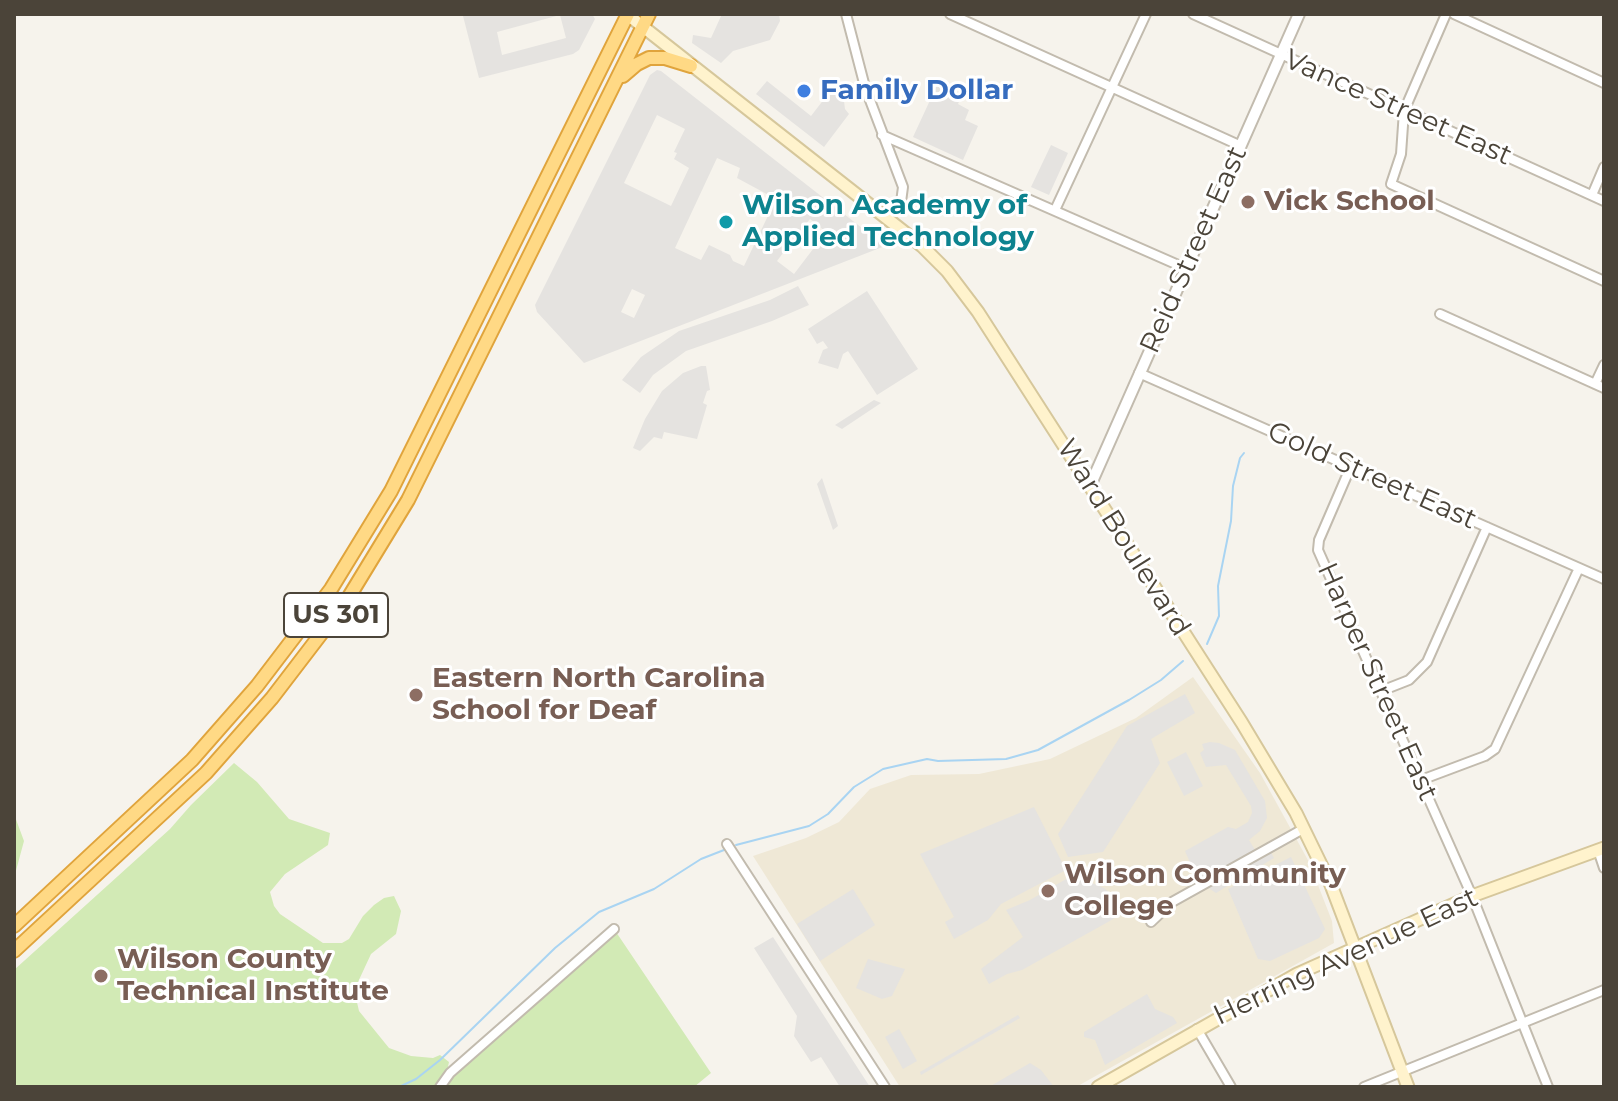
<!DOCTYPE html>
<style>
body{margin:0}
#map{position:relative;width:1618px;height:1101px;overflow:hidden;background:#f6f3ec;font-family:Montserrat,sans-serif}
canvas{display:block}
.frame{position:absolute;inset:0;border:16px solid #4b4439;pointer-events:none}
</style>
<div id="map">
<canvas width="1618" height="1101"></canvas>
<div class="frame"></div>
</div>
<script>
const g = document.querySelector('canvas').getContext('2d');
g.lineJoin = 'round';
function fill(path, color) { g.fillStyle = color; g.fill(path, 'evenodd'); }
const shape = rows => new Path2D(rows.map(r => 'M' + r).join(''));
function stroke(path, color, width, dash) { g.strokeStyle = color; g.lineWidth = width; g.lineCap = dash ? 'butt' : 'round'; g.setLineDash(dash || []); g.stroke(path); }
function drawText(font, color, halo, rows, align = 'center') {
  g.font = font + ' Montserrat,sans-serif'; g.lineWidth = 6; g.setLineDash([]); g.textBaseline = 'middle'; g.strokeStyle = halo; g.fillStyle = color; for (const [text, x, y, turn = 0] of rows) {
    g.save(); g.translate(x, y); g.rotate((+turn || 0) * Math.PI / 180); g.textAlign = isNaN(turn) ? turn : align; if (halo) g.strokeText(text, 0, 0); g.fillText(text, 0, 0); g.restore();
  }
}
fill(shape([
 [1193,677,1260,773,1309,862,1332,921,1334,943,1076,1087,900,1087,753,856,806,838,839,822,870,789,911,775,979,774,1050,759,1136,718]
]), '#efe8d6');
fill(shape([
 [234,763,257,782,289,819,330,833,328,845,285,874,270,892,274,906,280,914,323,943,342,943,349,939,363,916,374,905,384,898,394,896,401,911,396,934,371,954,358,982,356,998,359,1011,389,1048,411,1056,433,1058,440,1055,449,1062,447,1071,614,929,711,1073,694,1087,14,1087,14,970,170,829,191,805],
 [14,814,24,841,14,878]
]), '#d2eab5');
fill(shape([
 [471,14,592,14,595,19,579,50,573,54,479,78,463,16],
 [560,15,566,38,502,55,497,32],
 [722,14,779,14,780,21,770,40,733,51,721,63,692,43,693,35,711,38],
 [657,70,661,71,885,246,584,363,537,312,535,305,650,75],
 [657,115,685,129,674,152,677,153,674,159,689,168,671,206,624,183],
 [717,158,740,168,737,178,776,199,744,266,733,261,730,255,709,245,701,260,675,248],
 [810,219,826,232,794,274,777,261,789,245,783,240,788,234,794,239],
 [632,289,645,295,634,318,621,312],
 [767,81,811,116,828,94,842,86,845,109,849,114,824,147,756,94],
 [938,83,962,94,958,104,969,110,965,120,978,126,963,160,913,137],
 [1051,145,1068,153,1049,195,1031,187],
 [798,286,809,305,772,321,686,351,653,375,640,393,622,380,641,357,679,331,770,300],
 [867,291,918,369,877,395,848,351,843,354,838,369,818,363,823,350,828,348,823,341,817,344,808,329],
 [701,366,706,366,710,390,707,391,703,403,707,405,697,439,664,432,662,439,654,437,640,451,633,448,645,419,662,391,683,373],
 [874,400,881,403,842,429,835,425],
 [822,478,838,526,833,530,817,484],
 [1185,694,1195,713,1151,739,1160,763,1103,852,1068,857,1058,834,1127,726],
 [1210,742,1219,743,1235,750,1265,801,1267,818,1260,831,1249,840,1255,850,1267,845,1274,858,1216,893,1198,881,1185,851,1228,827,1236,829,1248,822,1252,813,1251,806,1226,765,1206,767,1200,753,1204,750,1202,744],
 [1186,752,1203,786,1184,796,1167,762],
 [1034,807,1066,870,1001,904,988,920,954,939,945,922,954,917,920,854],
 [1291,857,1325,929,1319,938,1270,961,1258,959,1228,889],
 [1073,875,1104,888,1118,901,1124,913,1022,970,1007,974,989,984,981,969,1023,937,1006,910,1030,900],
 [853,889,875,925,820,961,797,924],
 [773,937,870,1087,840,1087,821,1057,811,1062,794,1036,797,1016,754,948],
 [868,959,905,969,892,996,882,999,856,988],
 [1147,994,1155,1009,1173,1017,1177,1023,1105,1065,1095,1040,1084,1037,1084,1032],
 [1018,1015,1020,1018,921,1075,920,1072],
 [899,1029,917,1061,903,1069,885,1037],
 [1030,1063,1041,1070,1054,1087,989,1087]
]), '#e5e3e0');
stroke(shape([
 [1207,644,1219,616,1218,586,1231,521,1233,486,1240,458,1244,453],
 [736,845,809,826,828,814,854,787,883,769,927,759,938,761,1006,759,1038,750,1129,700,1161,680,1183,661],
 [399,1087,416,1079,440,1060,555,948,599,912,654,889,701,859,724,850]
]), '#a9d4f2', 2);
const minor = shape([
 [846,14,865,87,903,187,901,202,887,217],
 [950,14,1241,146],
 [1193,14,1604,201],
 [1446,14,1404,111,1401,154,1391,184,1604,281],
 [1454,14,1604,83],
 [882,135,1185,268],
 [1592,195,1604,167],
 [1055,210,1146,14],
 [1440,314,1604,388],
 [1139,373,1604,579],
 [1595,384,1604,365],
 [1351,466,1319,540,1318,550,1472,896,1548,1087],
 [1381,691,1409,680,1427,662,1487,527],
 [1421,780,1485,756,1495,749,1579,568],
 [727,844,885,1087],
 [1598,850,1604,868],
 [1151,922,1172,902,1303,829],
 [1197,1029,1231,1087],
 [440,1087,450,1073,614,929],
 [1364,1087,1604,990]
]);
const tertiary = shape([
 [1090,486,1299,14]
]);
const secondary = shape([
 [628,15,922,246,947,271,978,312,1242,723,1296,813,1331,885,1408,1087],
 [1098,1087,1297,974,1472,896,1604,848]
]);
const trunk = shape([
 [623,76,637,64,649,58,665,58,691,66],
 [14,926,192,760,257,686,331,589,391,491,628,14],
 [14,951,206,773,272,698,347,600,408,500,649,14]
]);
stroke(minor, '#c2bbae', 12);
stroke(tertiary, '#c2bbae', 14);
stroke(secondary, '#d6c79b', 15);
stroke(trunk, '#e0a43c', 16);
stroke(minor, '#fff', 8);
stroke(tertiary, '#fff', 10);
stroke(secondary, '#fff3cd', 11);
stroke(trunk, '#ffd985', 12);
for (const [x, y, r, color] of [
 [804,91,8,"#3f7fe0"],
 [1248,202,8,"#8d6e63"],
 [726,222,8,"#0f9aa8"],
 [416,695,8,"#8d6e63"],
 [1048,891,8,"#8d6e63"],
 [101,976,8,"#8d6e63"]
]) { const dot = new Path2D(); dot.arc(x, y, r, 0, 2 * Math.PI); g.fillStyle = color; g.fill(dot); stroke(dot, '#fff', 3); }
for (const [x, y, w] of [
 [336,615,104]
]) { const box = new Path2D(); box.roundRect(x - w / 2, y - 22, w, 44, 6); g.fillStyle = '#fff'; g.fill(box); stroke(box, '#4b4439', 2); }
drawText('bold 26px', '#4b4439', null, [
 ["US 301",336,615]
]);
drawText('bold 28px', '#366cbe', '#fff', [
 ["Family Dollar",820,91]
], 'left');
drawText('28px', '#4b4439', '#fff', [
 ["Vance Street East",1398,108,24],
 ["Reid Street East",1194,250,-66],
 ["Gold Street East",1372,476,24],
 ["Ward Boulevard",1123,538,58],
 ["Harper Street East",1377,682,66],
 ["Herring Avenue East",1346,957,-25]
]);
drawText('bold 28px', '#785e54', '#fff', [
 ["Vick School",1264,202],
 ["Eastern North Carolina",432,679],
 ["School for Deaf",432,711],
 ["Wilson Community",1064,875],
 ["College",1064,907],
 ["Wilson County",117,960],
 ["Technical Institute",117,992]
], 'left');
drawText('bold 28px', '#0d838f', '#fff', [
 ["Wilson Academy of",742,206],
 ["Applied Technology",742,238]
], 'left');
</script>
